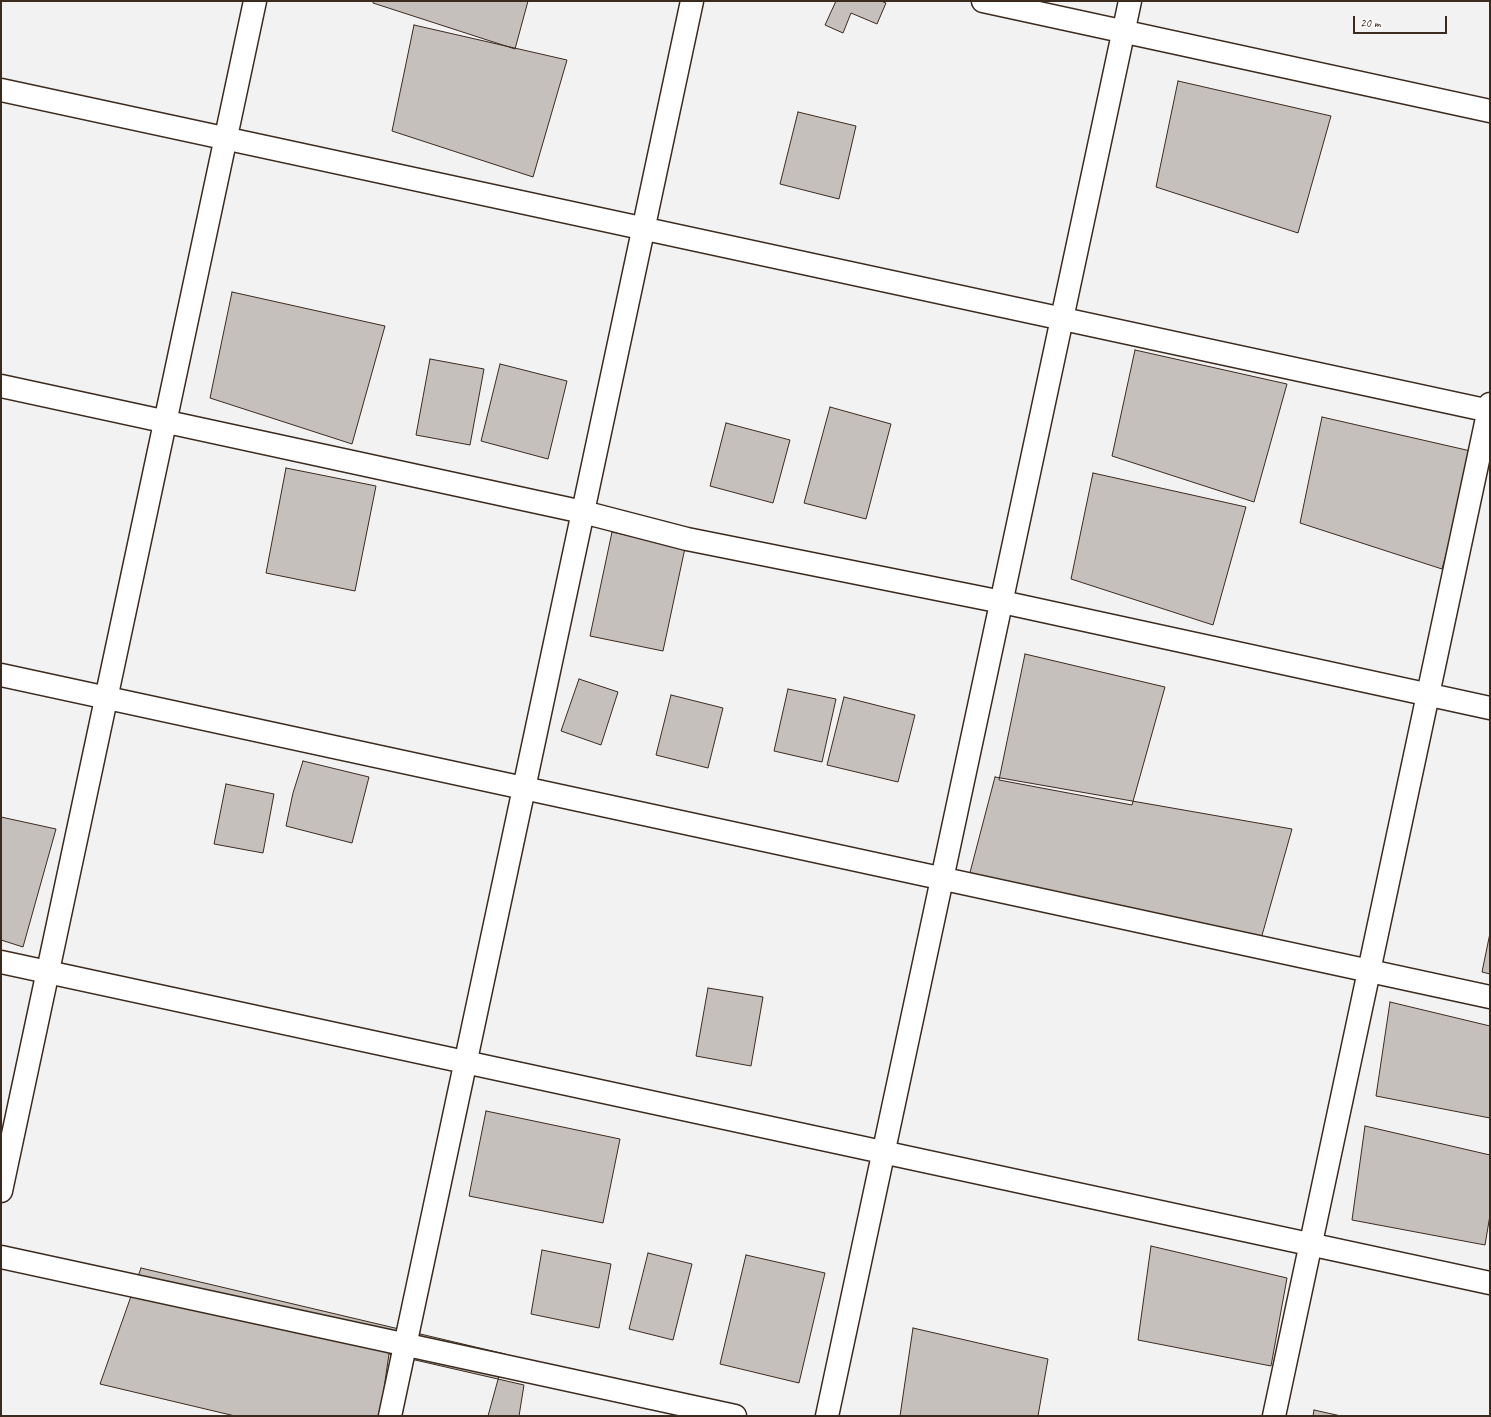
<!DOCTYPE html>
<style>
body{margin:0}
#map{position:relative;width:1491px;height:1417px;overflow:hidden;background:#f3f2f2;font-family:Caveat,sans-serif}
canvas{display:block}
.frame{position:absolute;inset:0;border:2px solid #3b2a1e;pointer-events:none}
.scale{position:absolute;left:1353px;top:16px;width:94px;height:18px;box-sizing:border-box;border:2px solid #3b2a1e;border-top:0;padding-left:5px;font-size:12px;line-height:14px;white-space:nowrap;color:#3b2a1e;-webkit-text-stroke:3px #fff;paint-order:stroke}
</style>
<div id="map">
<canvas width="1491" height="1417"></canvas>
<div class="frame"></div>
<div class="scale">20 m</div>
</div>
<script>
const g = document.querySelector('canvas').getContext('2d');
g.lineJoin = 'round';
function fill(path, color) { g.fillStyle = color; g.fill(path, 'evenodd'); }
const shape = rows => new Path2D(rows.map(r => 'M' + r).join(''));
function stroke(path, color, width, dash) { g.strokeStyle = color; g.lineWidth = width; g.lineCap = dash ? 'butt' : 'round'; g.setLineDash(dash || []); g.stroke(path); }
const building = shape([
 [373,1,528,1,515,49,373,3,373,1],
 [836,1,881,1,886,3,877,24,851,13,843,33,825,25,836,1],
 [414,25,567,60,533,177,392,131,414,25],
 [1178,81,1331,116,1298,233,1156,187,1178,81],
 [798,112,856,126,839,199,780,184,798,112],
 [232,292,385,326,352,444,210,398,232,292],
 [1135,350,1287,384,1254,502,1112,456,1135,350],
 [430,359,484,369,470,445,416,435,430,359],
 [500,364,567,381,548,459,481,441,500,364],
 [830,407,891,424,866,519,804,503,830,407],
 [1322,417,1475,452,1442,569,1300,523,1322,417],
 [726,423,790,440,773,503,710,486,726,423],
 [286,468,376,486,355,591,266,573,286,468],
 [1093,473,1246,507,1213,625,1071,579,1093,473],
 [612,532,685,548,663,651,590,636,612,532],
 [1025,654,1165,687,1132,805,999,780,1025,654],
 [579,679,618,692,601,745,561,731,579,679],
 [788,689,836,699,822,762,774,751,788,689],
 [671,695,723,708,708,768,656,755,671,695],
 [844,697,915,715,898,782,827,765,844,697],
 [303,761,369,777,352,843,286,826,293,793,303,761],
 [995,777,1292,829,1259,946,967,884,995,777],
 [226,784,274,794,263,853,214,844,226,784],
 [1,817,56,829,23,947,1,940,1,817],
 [1490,933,1490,974,1482,972,1490,933],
 [708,988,763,997,751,1066,696,1056,708,988],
 [1390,1002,1490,1026,1490,1118,1376,1096,1390,1002],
 [486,1111,620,1139,603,1223,469,1196,486,1111],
 [1365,1126,1490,1155,1490,1215,1485,1245,1352,1220,1365,1126],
 [1151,1246,1287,1278,1271,1366,1138,1340,1151,1246],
 [542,1250,611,1264,599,1328,531,1314,542,1250],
 [648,1253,692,1264,673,1340,629,1329,648,1253],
 [746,1255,825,1273,799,1383,720,1364,746,1255],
 [141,1268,505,1354,488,1416,235,1416,100,1384,141,1268],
 [913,1328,1048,1359,1038,1416,900,1416,913,1328],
 [389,1354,524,1385,519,1416,380,1416,389,1354],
 [1314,1410,1341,1416,1313,1416,1314,1410]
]);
fill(building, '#c6c0bd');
stroke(building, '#3b2a1e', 1);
const minor = shape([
 [983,1,1490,111],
 [1,90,1490,411],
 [1,386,583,512,687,539,1002,602,1490,708],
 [1,675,1490,997],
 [1,962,1490,1283],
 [1,1191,255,1],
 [1,1257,735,1416],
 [390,1416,692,1],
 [827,1416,1130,1],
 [1274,1416,1490,404]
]);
stroke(minor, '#3b2a1e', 25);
stroke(minor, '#fff', 22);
</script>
